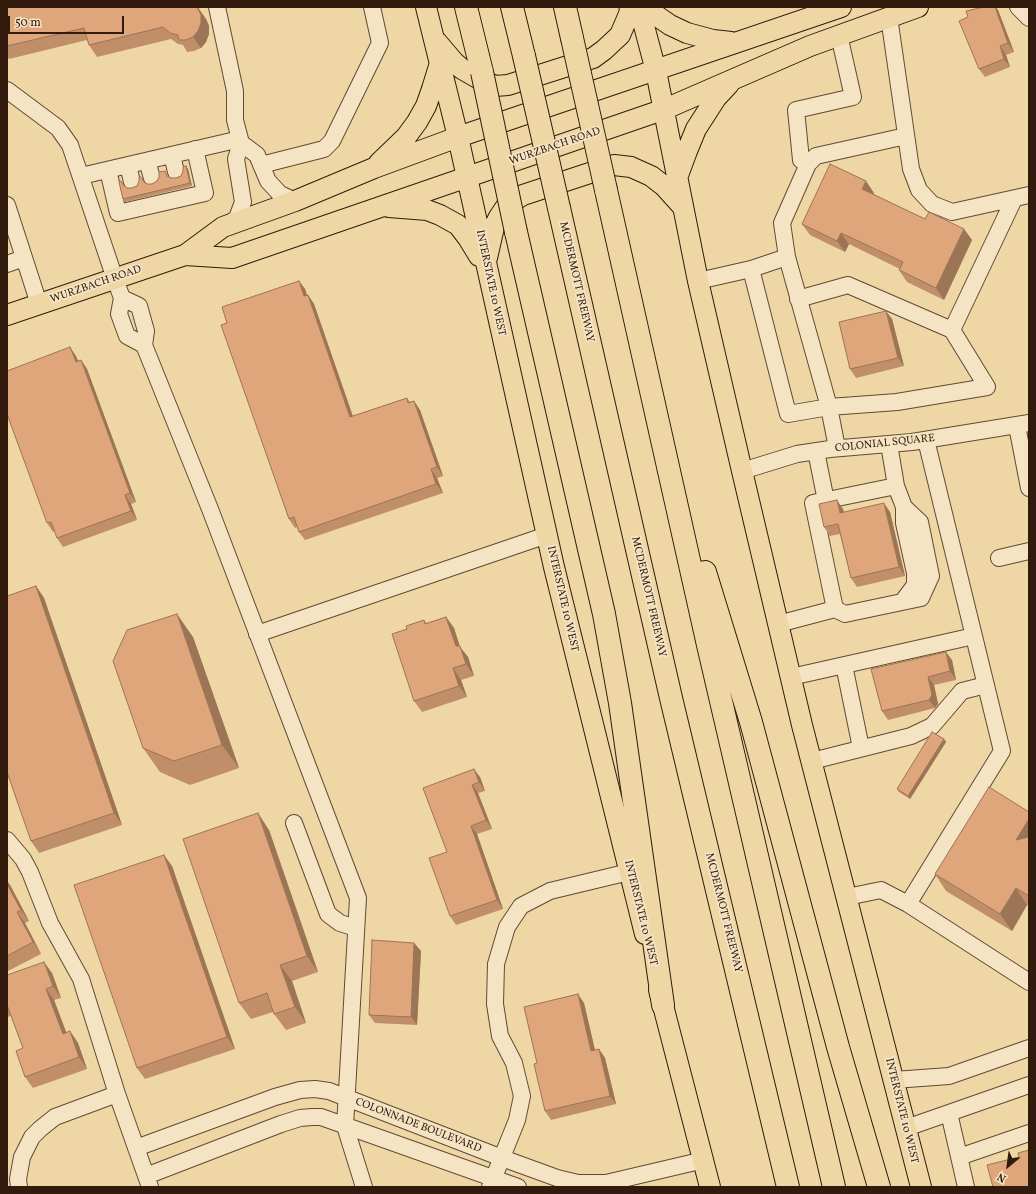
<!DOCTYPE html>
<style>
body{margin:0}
#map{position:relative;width:1036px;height:1194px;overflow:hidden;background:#efd6a5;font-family:Vollkorn,serif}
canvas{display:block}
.frame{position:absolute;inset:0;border:8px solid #321a0d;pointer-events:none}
.north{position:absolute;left:988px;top:1146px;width:40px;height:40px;-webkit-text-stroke:3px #f5e4c4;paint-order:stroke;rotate:209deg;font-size:11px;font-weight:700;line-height:16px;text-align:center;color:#321a0d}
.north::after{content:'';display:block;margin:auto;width:14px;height:18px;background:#321a0d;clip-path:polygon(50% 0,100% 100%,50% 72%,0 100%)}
.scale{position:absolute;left:8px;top:16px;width:116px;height:18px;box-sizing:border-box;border:2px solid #321a0d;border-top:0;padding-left:5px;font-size:12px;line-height:14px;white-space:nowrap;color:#321a0d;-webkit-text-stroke:3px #f5e4c4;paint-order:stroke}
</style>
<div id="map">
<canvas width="1036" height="1194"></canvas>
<div class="frame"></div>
<div class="north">N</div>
<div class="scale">50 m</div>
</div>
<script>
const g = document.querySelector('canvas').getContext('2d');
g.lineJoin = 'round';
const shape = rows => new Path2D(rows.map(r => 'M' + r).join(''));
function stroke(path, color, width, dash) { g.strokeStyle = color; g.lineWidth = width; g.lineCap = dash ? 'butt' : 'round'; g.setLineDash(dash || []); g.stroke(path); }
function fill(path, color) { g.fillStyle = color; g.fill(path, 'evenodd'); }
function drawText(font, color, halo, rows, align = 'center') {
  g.font = font + ' Vollkorn,serif'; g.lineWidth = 3.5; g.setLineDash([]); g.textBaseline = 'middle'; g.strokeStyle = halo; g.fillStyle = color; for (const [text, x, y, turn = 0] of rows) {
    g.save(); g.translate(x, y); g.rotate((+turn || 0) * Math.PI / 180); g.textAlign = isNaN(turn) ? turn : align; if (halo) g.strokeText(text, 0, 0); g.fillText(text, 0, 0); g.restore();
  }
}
const minor = shape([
 [217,7,235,91,235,120,241,143,236,159,243,202,237,218,227,225],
 [1018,7,1029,18],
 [889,17,911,169,919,190,932,204,952,212,1029,195],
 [7,90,58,128,70,145,115,279,122,298,119,314,127,336,144,345],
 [241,143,257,155,268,181,280,194,295,201],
 [172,155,176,172],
 [147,161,152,178],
 [808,164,801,160,796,110,853,97,839,35],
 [128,165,132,182],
 [261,165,324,149,332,141,380,43,372,7],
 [108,170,118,213,205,193,195,149],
 [81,176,240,139],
 [7,205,39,304],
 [7,264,24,258],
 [751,269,788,414,829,407,897,402,987,387,952,330,1014,199],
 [698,281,751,269,787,257],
 [122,298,139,306,146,331,144,345,210,509,358,898,345,1126,364,1187],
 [798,299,848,285,952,330],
 [1017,426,1029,488],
 [889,444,896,486,904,507,920,522,931,576,921,598,845,614,835,609,813,503,896,486],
 [837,448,829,407,787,257,782,223,808,164,816,156,906,136],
 [816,451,826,501],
 [742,471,797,454,830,449,912,442,1029,423],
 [999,558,1029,551],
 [903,601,915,585,915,573,904,523,904,507],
 [778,624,835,609],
 [257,634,547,535],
 [844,665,861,748],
 [791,677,974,636],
 [812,761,911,736,932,726,962,691,986,685],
 [294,823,328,914,340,923,356,928],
 [7,840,23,859,30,872,50,923,81,979,117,1094,150,1187],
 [847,897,881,890,908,904,1029,982],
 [908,904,1002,751,926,440],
 [894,1080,949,1076,1029,1048],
 [949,1113,966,1187],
 [906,1128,1029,1085],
 [136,1148,275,1097,300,1090,315,1089,329,1091,502,1158,557,1178,578,1183,606,1183,704,1160],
 [959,1157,1029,1133],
 [146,1176,281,1124,300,1118,312,1117,321,1117,518,1187],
 [19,1187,18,1179,22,1157,32,1137,40,1129,55,1117,117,1094],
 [490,1187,517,1120,522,1096,514,1063,500,1036,495,1004,496,964,507,927,521,906,550,891,629,872]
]);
const major = shape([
 [426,7,458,137,554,567,645,934],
 [639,7,656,71,698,281,742,471,802,725,921,1187],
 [644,7,670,25,687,33,713,40,731,42],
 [437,42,454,62,462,69,483,81,495,86,508,85,593,58,604,50,620,35,629,14,630,7],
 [379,163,406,137,417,122,426,106,432,89,440,63],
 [677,178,687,151,696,129,716,98,729,84],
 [389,207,427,210,440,215,458,225,468,238,479,256],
 [185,255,232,258,665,109,810,46,918,7],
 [487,258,494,227,499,217,507,205,523,195,614,165,631,167,651,176,664,186,683,207],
 [7,315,185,255,223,227,295,201,374,168,458,137,841,7],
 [659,990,710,1187]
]);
const highway = shape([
 [466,7,482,72],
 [512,7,524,56],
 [565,7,572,38],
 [606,190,708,645,834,1187],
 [559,208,671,698,788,1187],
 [516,232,604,614,620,703,663,1005],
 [705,572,751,722,838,1047,879,1187]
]);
stroke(minor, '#614933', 18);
stroke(major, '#321a0d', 22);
stroke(highway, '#321a0d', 24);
stroke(minor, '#f5e4c4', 16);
stroke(major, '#efd6a5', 20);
stroke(highway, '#efd6a5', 22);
const highwayBridge = shape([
 [572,38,606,190],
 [524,56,559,208],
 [482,72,516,232]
]);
stroke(highwayBridge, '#321a0d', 24, []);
stroke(highwayBridge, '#efd6a5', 22);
fill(shape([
 [7,7,198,7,199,9,206,19,209,26,209,34,206,42,201,48,194,51,187,52,183,45,178,44,171,39,97,57,89,45,87,40,9,59,7,56],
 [998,10,1014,52,1006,55,1010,67,985,77,979,69],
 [186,166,188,169,192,186,125,202,123,199,124,186,127,188,132,188,144,182,147,184,152,184,168,176,171,178,176,178,181,176],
 [874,193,873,194,925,219,964,229,972,240,944,300,907,282,899,270,900,269,849,244,845,252,810,235,802,224],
 [299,281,305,289,307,295,308,295,314,304,353,416,407,398,410,402,414,401,420,410,443,476,437,478,443,493,305,540,299,532,297,527,295,528,289,519,227,323],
 [892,319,904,366,856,378,850,369],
 [76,356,78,361,81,360,87,369,136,502,131,504,137,520,63,547,57,538,55,531,53,532,47,523],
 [843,509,844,512,890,512,905,576,857,587,851,578,840,534,830,536,824,527],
 [36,586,44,598,122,825,39,853,31,841],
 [446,617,454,628,460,647,468,657,474,676,461,680,467,697,422,712,414,701,407,629,424,620,426,623],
 [193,637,239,768,190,785,160,772,143,748],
 [952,660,956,680,934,685,938,704,935,708,888,720,882,711,871,669],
 [944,739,946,742,910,799,899,792,897,789],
 [480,777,485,791,478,793,492,829,477,834,503,909,456,925,450,916,447,852,423,788],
 [1029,812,1029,906,1027,905,1012,931,946,891,935,874],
 [269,830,318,972,292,981,306,1023,286,1030,274,1014,273,1012,251,1019,239,1003],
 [172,866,235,1049,145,1079,137,1068],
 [7,881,10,885,29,921,25,923,41,954,8,971,7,971],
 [414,943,421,951,417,1025,375,1023,369,1015],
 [52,973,61,998,54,1000,66,1032,70,1031,78,1043,87,1069,33,1088,25,1077,23,1048,11,1016,7,1017,7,975],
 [584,1003,595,1050,599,1049,605,1058,616,1104,551,1120,545,1111,537,1063]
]), '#c08f6a');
fill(shape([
 [195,7,198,7,199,9,206,19,209,26,209,34,206,42,201,48,193,37],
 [995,7,996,7,998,10,1014,52,1008,43],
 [1000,46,1006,55,1010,67,1004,59],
 [186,166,188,169,192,186,190,183],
 [866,181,874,193,870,200,862,189],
 [964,229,972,240,944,300,936,288],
 [841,233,849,244,845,252,837,241],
 [299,281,305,289,310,305,304,296],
 [308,295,314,304,356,426,350,417],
 [886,311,892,319,904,366,898,358],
 [70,347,76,356,82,371,76,362],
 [81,360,87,369,136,502,130,493],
 [414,401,420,410,443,476,437,467],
 [431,469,437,478,443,493,436,484],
 [125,495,131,504,137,520,131,511],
 [837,500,843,509,846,522,840,513],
 [884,503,890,512,905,576,899,567],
 [36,586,44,598,122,825,114,813],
 [177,614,193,637,239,768,222,745],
 [446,617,454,628,460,647,468,657,474,676,466,664,456,646],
 [946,652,952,660,956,680,950,671],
 [453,668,461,680,467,697,459,686],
 [928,677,934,685,938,704,935,708,929,700],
 [944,739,946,742,910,799,908,796],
 [474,769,480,777,485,791,479,782],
 [472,785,478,793,492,829,486,820],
 [258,813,269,830,318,972,307,956],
 [1029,819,1029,854,1016,840],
 [471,826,477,834,503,909,497,900],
 [164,855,172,866,235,1049,227,1037],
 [7,881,10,885,29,921,21,910,7,884],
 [1016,888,1027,905,1012,931,1000,914],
 [17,912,25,923,41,954,33,942],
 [414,943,421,951,417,1025,411,1017],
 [44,962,52,973,61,998,53,986],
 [280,965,292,981,306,1023,295,1007],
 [46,989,54,1000,71,1045,63,1034],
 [578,994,584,1003,597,1059,591,1051],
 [70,1031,78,1043,87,1069,79,1057],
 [599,1049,605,1058,616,1104,610,1096]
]), '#9c7456');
const building = shape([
 [7,7,197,7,201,15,201,23,198,31,193,37,186,40,179,40,178,35,170,33,163,27,89,45,84,28,7,46,7,7],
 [984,7,995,7,1008,43,1000,46,1004,59,979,69,959,21,968,17,966,11,984,7],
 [830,164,866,181,862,189,925,219,929,212,964,229,936,288,899,270,903,262,841,233,837,241,802,224,830,164],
 [186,166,190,183,123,199,119,182,121,181,123,185,127,188,132,188,137,186,139,181,139,177,141,177,144,182,147,184,152,184,157,181,159,177,159,172,165,171,167,176,171,178,176,178,181,176,183,171,183,167,186,166],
 [299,281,304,296,308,295,350,417,407,398,408,403,414,401,437,467,431,469,436,484,299,532,294,517,289,519,221,325,227,323,222,307,299,281],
 [886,311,898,358,850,369,839,322,886,311],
 [70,347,76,362,81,360,130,493,125,495,131,511,57,538,51,522,47,523,7,414,7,371,70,347],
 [837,500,840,513,884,503,899,567,851,578,838,524,824,527,819,504,837,500],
 [36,586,114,813,31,841,7,772,7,596,36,586],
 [177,614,222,745,174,761,143,748,113,661,127,630,177,614],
 [446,617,456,646,460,646,466,664,453,668,459,686,414,701,392,634,407,629,406,626,424,620,425,624,446,617],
 [946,652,950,671,928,677,932,695,929,700,882,711,871,669,946,652],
 [932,732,944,739,908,796,897,789,932,732],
 [474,769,479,782,472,785,486,820,471,826,497,900,450,916,429,858,447,852,423,788,474,769],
 [989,787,1029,812,1029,819,1016,840,1029,837,1029,896,1016,888,1000,914,935,874,989,787],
 [258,813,307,956,280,965,295,1007,274,1014,267,993,239,1003,183,839,258,813],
 [164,855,227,1037,137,1068,74,885,164,855],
 [7,884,21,910,17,912,33,942,7,956,7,884],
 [372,940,414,943,411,1017,369,1015,372,940],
 [44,962,53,986,46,989,63,1034,70,1031,79,1057,25,1077,16,1051,23,1048,7,1005,7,975,44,962],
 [578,994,591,1051,599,1049,610,1096,545,1111,534,1064,537,1063,524,1007,578,994],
 [1029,1150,1029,1187,993,1187,987,1165,1019,1157,1018,1153,1029,1150]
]);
fill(building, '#dfa67b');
stroke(building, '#9c7456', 1);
drawText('11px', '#321a0d', '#f5e4c4', [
 ["WURZBACH ROAD",555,147,-19],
 ["MCDERMOTT FREEWAY",576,282,77],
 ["INTERSTATE 10 WEST",490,283,78],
 ["WURZBACH ROAD",96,285,-19],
 ["COLONIAL SQUARE",885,444,-6],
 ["MCDERMOTT FREEWAY",648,597,77],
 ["INTERSTATE 10 WEST",562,599,77],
 ["INTERSTATE 10 WEST",640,913,76],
 ["MCDERMOTT FREEWAY",723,913,76],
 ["INTERSTATE 10 WEST",901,1111,76],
 ["COLONNADE BOULEVARD",418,1126,21]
]);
</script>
